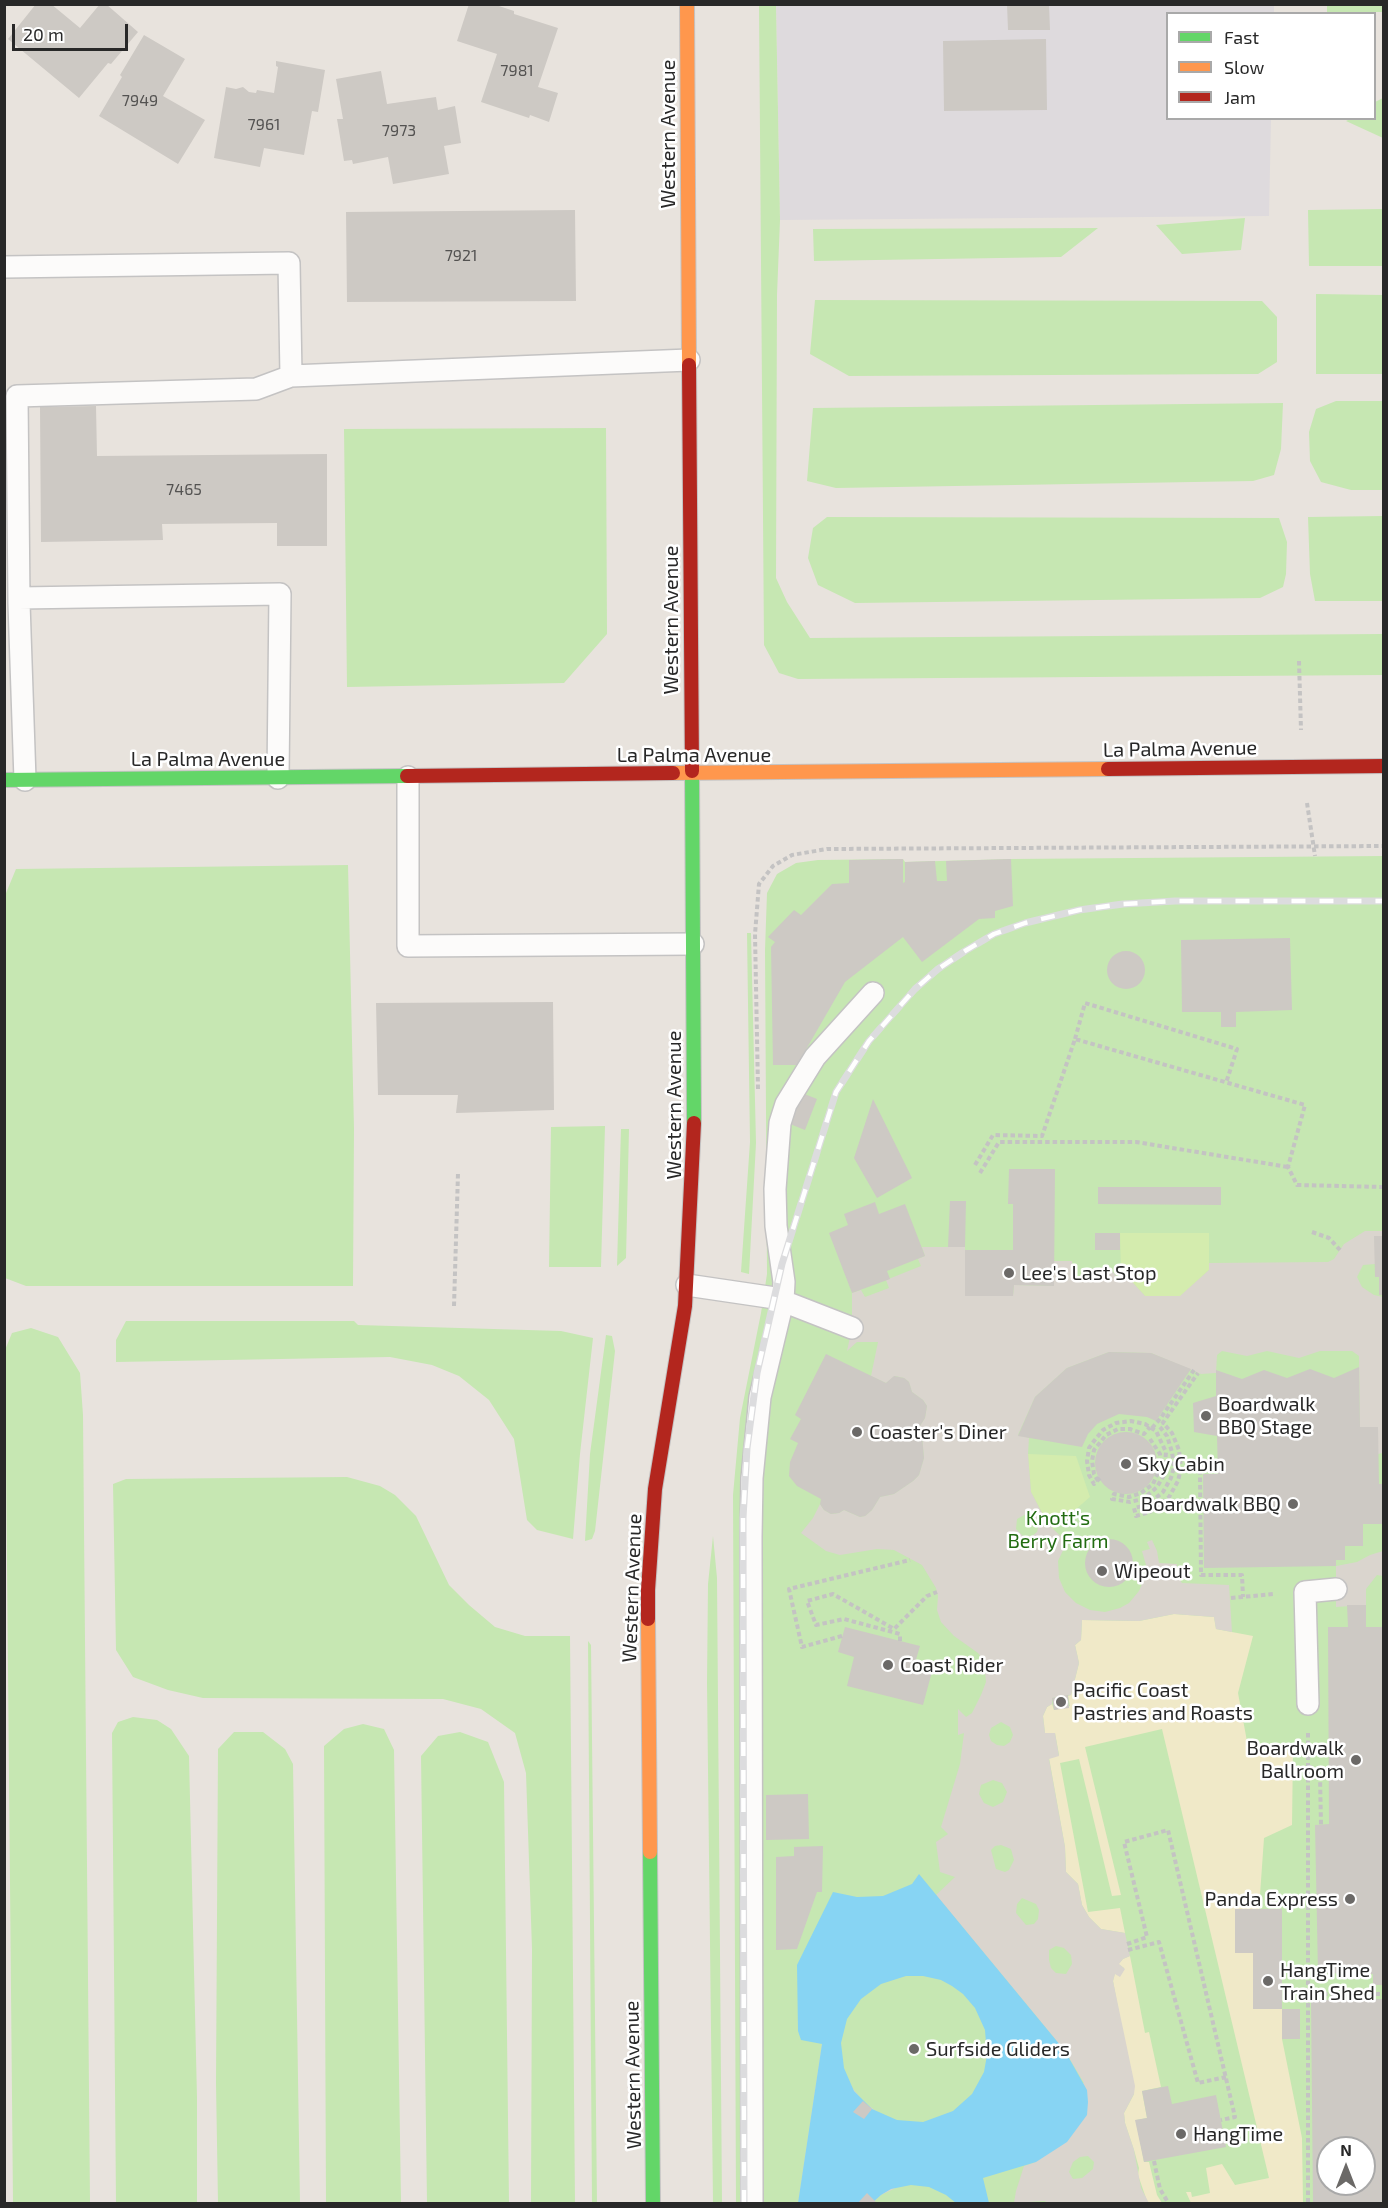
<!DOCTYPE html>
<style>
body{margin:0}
#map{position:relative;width:1388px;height:2208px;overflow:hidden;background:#e8e3dd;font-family:"Exo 2",sans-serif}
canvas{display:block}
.frame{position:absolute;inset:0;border:6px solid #282828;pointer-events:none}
.legend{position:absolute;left:1166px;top:12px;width:210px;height:108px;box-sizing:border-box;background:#fff;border:2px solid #a9a9a9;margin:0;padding:8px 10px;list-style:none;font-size:18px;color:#282828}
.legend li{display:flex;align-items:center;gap:12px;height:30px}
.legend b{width:30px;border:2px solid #a9a9a9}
.north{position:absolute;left:1316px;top:2136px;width:60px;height:60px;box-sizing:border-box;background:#fff;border:2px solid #a9a9a9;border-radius:50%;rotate:0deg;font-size:16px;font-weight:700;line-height:24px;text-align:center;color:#282828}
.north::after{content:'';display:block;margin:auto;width:21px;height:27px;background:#6b6967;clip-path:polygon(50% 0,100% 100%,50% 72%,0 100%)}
.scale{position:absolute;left:12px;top:24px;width:116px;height:27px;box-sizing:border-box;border:3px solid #282828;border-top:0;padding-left:8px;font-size:18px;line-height:21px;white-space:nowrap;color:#282828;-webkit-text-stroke:4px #fff;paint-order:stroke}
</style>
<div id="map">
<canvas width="1388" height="2208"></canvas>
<div class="frame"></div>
<ul class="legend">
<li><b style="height:8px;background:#63d668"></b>Fast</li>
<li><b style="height:8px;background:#ff974d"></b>Slow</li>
<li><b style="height:8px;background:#b3261e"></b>Jam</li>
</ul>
<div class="north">N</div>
<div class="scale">20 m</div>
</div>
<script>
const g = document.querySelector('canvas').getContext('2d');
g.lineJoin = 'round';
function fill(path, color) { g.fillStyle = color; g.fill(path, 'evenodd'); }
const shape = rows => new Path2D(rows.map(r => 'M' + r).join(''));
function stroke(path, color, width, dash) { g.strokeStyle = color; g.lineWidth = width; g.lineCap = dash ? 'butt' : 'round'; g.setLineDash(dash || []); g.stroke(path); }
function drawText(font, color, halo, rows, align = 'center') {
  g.font = font + ' "Exo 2",sans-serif'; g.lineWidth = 5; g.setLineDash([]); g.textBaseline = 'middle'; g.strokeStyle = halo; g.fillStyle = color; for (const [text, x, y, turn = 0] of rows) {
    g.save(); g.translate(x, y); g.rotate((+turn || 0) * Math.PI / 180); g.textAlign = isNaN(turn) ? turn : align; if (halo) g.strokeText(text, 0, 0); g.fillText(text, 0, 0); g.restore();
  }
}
fill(shape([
 [776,5,1274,5,1274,13,1168,14,1168,118,1271,119,1269,216,780,220]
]), '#dedadd');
fill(shape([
 [759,5,776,5,780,220,777,295,776,578,787,602,810,638,1383,634,1383,675,798,679,779,673,764,645],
 [1327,5,1383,5,1383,12,1327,12],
 [1383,98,1383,138,1346,121,1350,119,1374,118,1375,102],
 [1383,209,1383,266,1309,266,1308,210],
 [1245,218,1241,250,1182,254,1156,225],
 [1098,228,1061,257,814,261,813,229],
 [1316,294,1383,295,1383,374,1316,374],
 [815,300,1262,301,1277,317,1277,362,1258,374,849,376,810,354],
 [1336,401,1383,401,1383,490,1351,490,1321,482,1310,461,1309,432,1316,409],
 [1283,403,1281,449,1274,475,1253,481,836,488,807,481,813,408],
 [606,428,607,634,564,683,347,687,344,429],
 [1383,516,1383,601,1315,601,1310,574,1308,517],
 [827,517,1279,518,1287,542,1286,574,1283,587,1260,598,855,603,818,585,808,558,813,528],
 [1383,856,1383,2203,736,2204,733,1495,740,1418,761,1313,767,1274,765,950,767,893,777,874,796,863,818,860,903,859,905,862,1011,859],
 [1328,2148,1364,2148,1364,2184,1328,2184],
 [348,865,354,1129,353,1286,26,1286,5,1278,4,898,16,869],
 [747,933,751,933,756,1143,749,1274,741,1272,750,1142],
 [605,1126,601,1267,549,1267,551,1127],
 [621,1129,629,1129,626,1258,617,1266],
 [126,1321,354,1321,358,1325,561,1331,593,1338,580,1454,573,1539,537,1530,527,1520,514,1439,489,1400,459,1376,432,1365,390,1357,116,1362,116,1340],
 [31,1328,58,1337,80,1373,83,1415,90,2203,13,2203,5,1350,12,1333],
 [606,1335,612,1336,615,1351,595,1531,592,1539,585,1541,590,1454],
 [347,1477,380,1486,395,1495,416,1516,449,1585,469,1605,495,1627,525,1636,570,1636,575,2203,531,2203,532,1949,526,1773,515,1733,481,1709,443,1699,203,1698,168,1690,133,1677,116,1650,113,1484,126,1479],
 [713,1536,717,1578,722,2204,713,2203,707,1683,708,1584],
 [588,1641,591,1645,597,2204,592,2203],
 [133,1717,157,1720,171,1729,189,1756,197,2098,197,2203,116,2203,112,1733,118,1722],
 [363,1724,384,1729,394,1750,401,2203,326,2203,324,1746,344,1729],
 [234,1732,263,1732,285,1749,293,1764,300,2203,218,2203,216,2083,218,1749],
 [460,1732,488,1742,504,1782,509,2203,427,2203,421,1756,438,1736]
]), '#c6e7b2');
fill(shape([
 [1174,1614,1214,1617,1216,1629,1253,1636,1238,1693,1249,1752,1293,1750,1292,1825,1264,1838,1259,1909,1235,1909,1235,1952,1253,1953,1253,2009,1282,2009,1282,2039,1302,2138,1303,2203,1191,2203,1186,2192,1191,2192,1192,2197,1210,2193,1206,2168,1222,2164,1235,2185,1269,2178,1162,1729,1085,1747,1121,1895,1112,1896,1079,1759,1060,1763,1088,1912,1120,1908,1125,1933,1101,1929,1089,1917,1082,1905,1078,1884,1066,1872,1065,1847,1049,1758,1059,1755,1055,1733,1045,1733,1043,1716,1047,1707,1052,1704,1054,1710,1070,1706,1068,1696,1071,1695,1079,1663,1075,1645,1081,1640,1082,1620,1139,1621],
 [1130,1956,1145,2033,1149,2032,1161,2087,1142,2091,1147,2118,1136,2120,1144,2162,1149,2162,1157,2195,1162,2203,1149,2203,1147,2201,1138,2175,1139,2168,1134,2150,1125,2123,1124,2113,1134,2094,1113,1981,1115,1973,1124,1968,1118,1964,1123,1959]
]), '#f0e9c8');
fill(shape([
 [1120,1233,1209,1233,1209,1270,1181,1296,1145,1296,1121,1270],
 [1028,1454,1076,1456,1090,1497,1053,1529,1041,1511,1031,1492]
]), '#d4ecae');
fill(shape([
 [1365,1231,1383,1231,1375,1264,1363,1265,1357,1277,1362,1287,1374,1295,1383,1297,1383,1453,1378,1454,1378,1427,1360,1427,1359,1356,1352,1351,1320,1351,1299,1358,1267,1351,1247,1356,1222,1351,1217,1355,1216,1373,1201,1374,1151,1353,1109,1352,1067,1368,1035,1397,1018,1435,1029,1438,1028,1454,1031,1492,1041,1511,1053,1529,1067,1542,1058,1561,1059,1578,1065,1592,1076,1603,1090,1610,1105,1612,1120,1608,1129,1603,1139,1591,1145,1577,1146,1565,1142,1551,1150,1549,1147,1542,1152,1540,1157,1551,1159,1563,1177,1564,1176,1574,1182,1583,1229,1585,1232,1632,1216,1629,1214,1617,1174,1614,1139,1621,1082,1620,1081,1640,1075,1645,1079,1663,1071,1695,1052,1698,1052,1704,1047,1707,1043,1716,1045,1733,1055,1733,1059,1756,1049,1759,1065,1847,1066,1872,1078,1884,1082,1905,1089,1917,1101,1929,1125,1933,1130,1956,1123,1959,1119,1964,1125,1969,1120,1977,1115,1974,1113,1981,1135,2086,1134,2094,1124,2113,1125,2123,1134,2150,1141,2188,1149,2203,1052,2204,1044,2201,1014,2203,1016,2191,1024,2166,1036,2162,900,2186,881,2195,872,2203,798,2204,822,2044,830,2082,849,2084,863,2101,877,2112,870,2155,1084,2083,1065,2051,936,1895,955,1877,940,1872,936,1842,948,1834,941,1827,960,1764,964,1733,958,1735,958,1709,966,1717,972,1713,981,1695,986,1682,984,1661,978,1653,954,1636,941,1622,937,1610,938,1596,936,1588,922,1565,894,1550,877,1549,840,1555,826,1551,801,1533,813,1518,820,1504,824,1510,831,1514,839,1513,844,1510,860,1517,865,1516,872,1510,880,1497,894,1494,913,1481,919,1475,924,1458,922,1436,918,1429,925,1418,927,1406,923,1400,912,1392,909,1382,904,1378,895,1376,886,1383,871,1376,878,1342,857,1342,847,1351,852,1328,852,1293,861,1290,865,1297,889,1288,886,1280,921,1266,918,1259,925,1256,922,1247,965,1247,965,1296,1013,1296,1014,1285,1054,1286,1054,1261,1072,1261,1073,1270,1079,1279,1103,1280,1104,1270,1111,1270,1118,1278,1125,1274,1145,1296,1180,1296,1209,1270,1209,1263,1328,1262,1334,1259,1344,1244],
 [1026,1514,1033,1516,1039,1524,1037,1532,1032,1536,1024,1537,1016,1529,1017,1519],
 [1001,1722,1010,1727,1013,1735,1010,1742,1004,1746,997,1745,991,1741,989,1735,991,1728],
 [993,1780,1002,1783,1007,1792,1003,1802,993,1807,984,1803,979,1794,981,1785],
 [1001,1845,1011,1849,1014,1860,1009,1870,1005,1872,996,1869,991,1850,995,1846],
 [1022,1898,1036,1904,1039,1910,1038,1919,1034,1924,1026,1925,1016,1913,1017,1904],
 [1056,1946,1064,1948,1071,1955,1072,1964,1066,1974,1056,1973,1051,1968,1049,1960,1049,1950],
 [1088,2156,1094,2162,1093,2169,1082,2178,1073,2179,1069,2172,1073,2162,1080,2157],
 [1383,1551,1383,1576,1377,1575,1366,1589,1366,1605,1336,1607,1336,1566,1357,1562,1370,1555]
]), '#dad5ce');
fill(shape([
 [919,1874,1065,2051,1087,2090,1088,2102,1087,2115,1067,2142,1036,2162,983,2178,989,2203,956,2203,946,2195,929,2187,911,2185,891,2189,881,2195,872,2203,798,2203,822,2044,801,2040,798,2031,797,1965,833,1892,857,1897,883,1896,912,1884],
 [906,1976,923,1976,941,1980,952,1986,963,1994,975,2008,985,2030,987,2055,984,2072,972,2094,953,2111,923,2122,897,2120,872,2109,854,2091,844,2068,841,2043,847,2019,861,1999,881,1984]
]), '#87d4f3');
fill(shape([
 [36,4,51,4,80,28,100,4,106,4,138,32,111,64,108,63,79,98,8,39],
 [469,4,493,4,514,11,514,14,558,28,538,87,558,93,549,122,530,115,529,118,481,102,497,54,457,41],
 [1007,4,1049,4,1050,30,1008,30],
 [144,35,185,59,163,96,205,120,178,164,99,116,122,77,120,75],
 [1046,39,1047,110,944,111,943,41],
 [276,61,325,70,318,112,312,111,304,155,264,148,260,167,214,158,226,87,236,89,243,87,249,92,256,93,257,90,274,93,278,67,276,66],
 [381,71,387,104,436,97,438,110,455,106,461,143,444,146,449,174,393,184,388,157,353,164,352,160,344,161,337,119,343,119,336,79],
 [575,210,576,301,347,302,346,212],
 [96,406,97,456,327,454,327,546,277,546,277,523,162,524,163,540,41,542,40,407],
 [903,859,903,883,905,882,905,862,935,861,937,881,947,881,946,861,1011,859,1013,906,995,911,995,918,979,919,922,962,903,937,845,982,797,1065,773,1065,771,947,775,942,768,937,794,910,801,915,832,884,849,883,849,860],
 [1290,938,1292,1010,1236,1012,1236,1027,1221,1027,1221,1012,1182,1012,1181,940],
 '1107 970a19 19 0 1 1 38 0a19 19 0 1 1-38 0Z',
 [553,1002,554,1110,456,1113,458,1095,378,1095,376,1003],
 [802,1093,817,1099,805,1130,790,1124],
 [873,1099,912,1178,877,1198,854,1158],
 [1009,1169,1055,1169,1054,1286,1014,1285,1013,1296,965,1296,965,1250,1013,1250,1013,1204,1008,1204],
 [1098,1187,1221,1187,1221,1205,1098,1204],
 [950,1201,966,1201,965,1247,948,1247],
 [875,1202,879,1214,905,1204,925,1256,887,1271,890,1279,852,1293,829,1233,848,1225,844,1214],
 [1095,1233,1120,1233,1120,1250,1095,1250],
 [1374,1236,1384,1236,1384,1295,1379,1295,1379,1277,1375,1277],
 [1109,1352,1151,1353,1191,1369,1156,1421,1147,1417,1119,1414,1097,1424,1088,1434,1082,1447,1018,1436,1035,1397,1067,1368],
 [826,1354,886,1383,894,1376,904,1378,909,1382,912,1392,923,1400,927,1406,925,1418,918,1429,922,1436,924,1458,919,1475,913,1481,894,1494,880,1497,872,1510,865,1516,860,1517,844,1510,839,1513,831,1514,824,1510,820,1504,821,1499,797,1486,789,1476,790,1462,798,1443,790,1439,801,1419,795,1415],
 [1359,1367,1360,1427,1378,1427,1379,1484,1384,1484,1384,1524,1363,1524,1363,1546,1345,1546,1345,1560,1336,1560,1336,1566,1204,1568,1203,1474,1218,1474,1217,1436,1194,1432,1193,1403,1216,1396,1216,1370,1242,1379,1264,1370,1287,1378,1310,1369,1334,1378],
 '1095 1463a31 31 0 1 1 62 0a31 31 0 1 1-62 0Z',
 '1085 1563a24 24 0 1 1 48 0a24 24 0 1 1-48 0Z',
 [1347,1605,1366,1605,1366,1627,1384,1627,1384,1985,1373,1985,1373,1974,1318,1973,1315,1825,1329,1824,1328,1627,1348,1627],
 [845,1627,920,1646,915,1663,933,1668,923,1705,847,1686,854,1657,838,1652],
 [1068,1695,1069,1708,1054,1710,1052,1698],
 [808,1794,809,1839,766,1840,766,1795],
 [823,1846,822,1892,817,1892,797,1949,776,1950,776,1857,794,1856,794,1847],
 [1235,1909,1282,1909,1282,2009,1253,2009,1253,1953,1235,1953],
 [1384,1999,1384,2204,1313,2204,1311,2000],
 [1328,2148,1364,2148,1364,2184,1328,2184],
 [1282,2009,1300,2009,1300,2039,1282,2039],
 [1168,2086,1172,2104,1216,2095,1226,2147,1144,2162,1135,2120,1147,2118,1142,2091],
 [863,2101,872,2109,864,2119,853,2112],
 [867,2193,876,2202,857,2204]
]), '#cdc9c4');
const lane = shape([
 [4,267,289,263,291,376,689,360],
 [19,598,280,594,278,778],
 [408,777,408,946,693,944],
 [25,780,19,603,17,396,256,389,291,376],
 [687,1285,775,1298,852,1328],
 [1308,1704,1305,1592,1336,1589],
 [752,2204,751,1537,752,1478,760,1397,783,1301,784,1282,776,1226,775,1189,780,1123,786,1104,815,1057,873,993]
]);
const fast = shape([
 [692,771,694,1123],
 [4,780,407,776],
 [650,1852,653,2204]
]);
const slow = shape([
 [687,4,689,365],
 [673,773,1108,769],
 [648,1619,650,1852]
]);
const jam = shape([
 [689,365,692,771],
 [1108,769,1384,766],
 [407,776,673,773],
 [648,1619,648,1590,655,1489,685,1306,694,1123]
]);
stroke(lane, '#c4c3c3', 24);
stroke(fast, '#c4c3c3', 16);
stroke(slow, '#c4c3c3', 16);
stroke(jam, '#c4c3c3', 16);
stroke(shape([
 [1299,661,1301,730],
 [1307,803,1315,856],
 [1075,1039,1085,1003,1237,1049,1226,1083],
 [758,1089,755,934,759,884,773,866,792,855,827,849,1384,846],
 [975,1165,993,1135,1042,1136,1075,1039,1305,1105,1288,1167,1297,1185,1384,1187],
 [980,1173,999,1142,1136,1142,1288,1167],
 [1312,1232,1329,1238,1340,1250],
 [454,1306,458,1173],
 [1162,1424,1198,1373],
 [1160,1427,1167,1436,1172,1452,1174,1467,1171,1478,1163,1492,1147,1505,1134,1508,1136,1516,1150,1512,1169,1497,1178,1481,1181,1468,1179,1450,1172,1433,1163,1423],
 [1152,1428,1160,1419,1194,1370],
 [1202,1472,1200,1472,1201,1575,1242,1575,1243,1597],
 [1100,1478,1094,1484,1089,1475,1087,1461,1089,1448,1094,1441,1103,1430,1116,1423,1131,1421,1145,1424,1156,1431,1166,1452,1164,1475,1157,1487,1143,1499,1130,1502,1112,1499,1114,1494,1129,1497,1141,1493,1153,1484,1161,1466,1160,1454,1150,1439,1148,1441],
 [1098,1481,1094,1474,1092,1461,1094,1450,1106,1435,1118,1429,1130,1429,1144,1434,1150,1427],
 [1231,1598,1274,1594],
 [842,1636,802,1647,789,1589,910,1560],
 [900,1641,900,1634,844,1619,816,1625,807,1601,833,1594,894,1629,927,1596,937,1592],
 [1308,1733,1308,2204],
 [1308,1765,1320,1776,1321,1825],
 [1127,1944,1147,1937,1124,1842,1168,1830,1235,2117,1221,2120],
 [1128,1950,1159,1942,1198,2083,1226,2077],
 [1308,1994,1384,1994],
 [1154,2161,1160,2189,1169,2204]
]), '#c4c3c3', 4, [4.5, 3]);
stroke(lane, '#fcfbfa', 21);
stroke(fast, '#63d668', 14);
stroke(slow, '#ff974d', 14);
stroke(jam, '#b3261e', 14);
const rail = shape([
 [744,2204,743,1518,747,1448,757,1373,782,1264,836,1092,869,1041,915,989,938,969,965,951,994,934,1025,923,1079,910,1123,904,1175,901,1384,901]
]);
stroke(rail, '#dcdcde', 7);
stroke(rail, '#fff', 4.5, [14]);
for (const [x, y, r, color] of [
 [1009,1273,6,"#6b6967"],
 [1206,1416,6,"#6b6967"],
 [857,1432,6,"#6b6967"],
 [1126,1464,6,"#6b6967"],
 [1293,1504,6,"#6b6967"],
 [1102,1571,6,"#6b6967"],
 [888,1665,6,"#6b6967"],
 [1061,1702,6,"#6b6967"],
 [1356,1760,6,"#6b6967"],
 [1350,1899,6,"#6b6967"],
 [1268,1981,6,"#6b6967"],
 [914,2049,6,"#6b6967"],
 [1181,2134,6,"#6b6967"]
]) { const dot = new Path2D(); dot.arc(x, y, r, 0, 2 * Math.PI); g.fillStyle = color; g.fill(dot); stroke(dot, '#fff', 2); }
drawText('16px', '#535251', null, [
 ["7981",517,71],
 ["7949",140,101],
 ["7961",264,125],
 ["7973",399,131],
 ["7921",461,256],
 ["7465",184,490]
]);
drawText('20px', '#282828', '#fff', [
 ["Western Avenue",668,134,-90],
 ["Western Avenue",671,620,-90],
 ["La Palma Avenue",1180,749,-1],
 ["La Palma Avenue",694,755],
 ["La Palma Avenue",208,759],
 ["Western Avenue",674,1105,-90],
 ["Western Avenue",632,1588,-88],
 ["Western Avenue",633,2075,-91]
]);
drawText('20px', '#282828', '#fff', [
 ["Lee's Last Stop",1021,1273],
 ["Boardwalk",1218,1404],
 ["BBQ Stage",1218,1427],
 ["Coaster's Diner",869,1432],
 ["Sky Cabin",1138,1464],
 ["Boardwalk BBQ",1281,1504,"right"],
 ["Wipeout",1114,1571],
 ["Coast Rider",900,1665],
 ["Pacific Coast",1073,1690],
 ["Pastries and Roasts",1073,1713],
 ["Boardwalk",1344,1748,"right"],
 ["Ballroom",1344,1771,"right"],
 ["Panda Express",1338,1899,"right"],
 ["HangTime",1280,1970],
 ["Train Shed",1280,1993],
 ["Surfside Gliders",926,2049],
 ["HangTime",1193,2134]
], 'left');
drawText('20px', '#226c11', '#fff', [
 ["Knott's",1058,1518],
 ["Berry Farm",1058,1541]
]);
</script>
